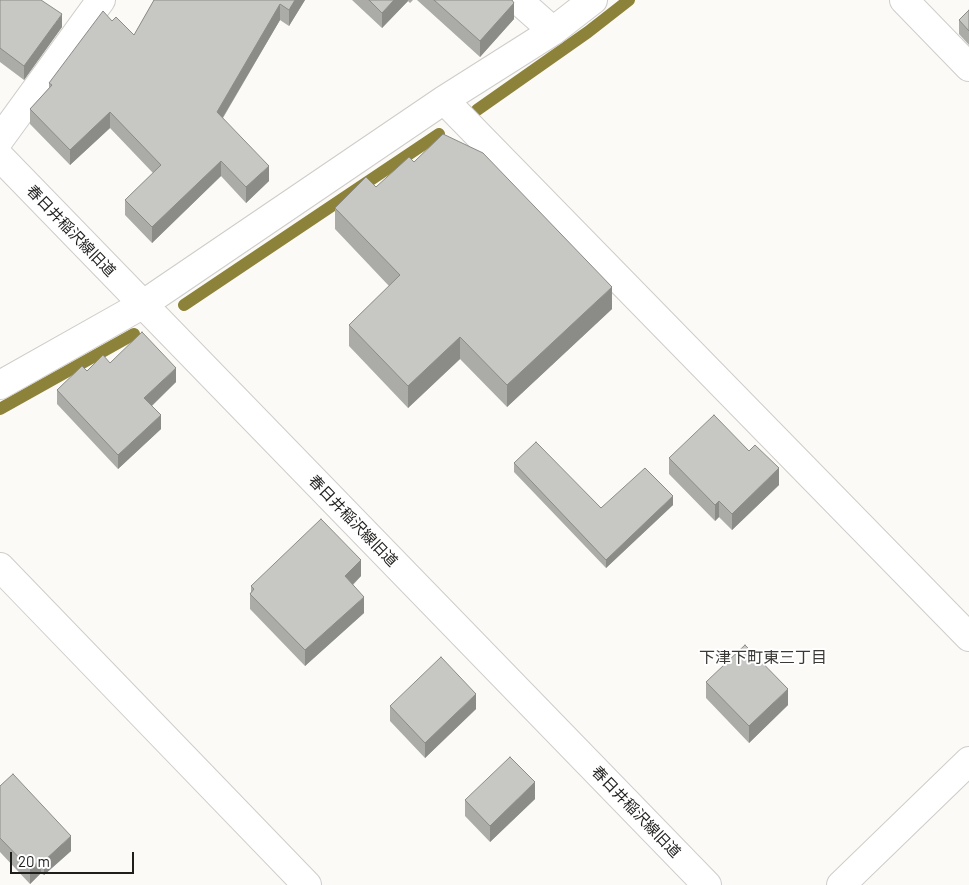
<!DOCTYPE html>
<meta charset="utf-8">
<style>
body{margin:0}
#map{position:relative;width:969px;height:885px;overflow:hidden;background:#fbfaf6;font-family:Barlow,sans-serif}
canvas{display:block}
.scale{position:absolute;left:10px;top:852px;width:124px;height:22px;box-sizing:border-box;border:2px solid #1e1e1d;border-top:0;padding-left:6px;font-size:15px;line-height:18px;white-space:nowrap;color:#1e1e1d;-webkit-text-stroke:4px #fff;paint-order:stroke}
</style>
<div id="map">
<canvas width="969" height="885"></canvas>
<div class="scale">20 m</div>
</div>
<script>
const g = document.querySelector('canvas').getContext('2d');
g.lineJoin = 'round';
const shape = rows => new Path2D(rows.map(r => 'M' + r).join(''));
function stroke(path, color, width, dash) { g.strokeStyle = color; g.lineWidth = width; g.lineCap = dash ? 'butt' : 'round'; g.setLineDash(dash || []); g.stroke(path); }
function fill(path, color) { g.fillStyle = color; g.fill(path, 'evenodd'); }
function drawText(font, color, halo, rows, align = 'center') {
  g.font = font + ' Barlow,"Noto Sans JP",sans-serif'; g.lineWidth = 4; g.setLineDash([]); g.textBaseline = 'middle'; g.strokeStyle = halo; g.fillStyle = color; for (const [text, x, y, turn = 0] of rows) {
    g.save(); g.translate(x, y); g.rotate((+turn || 0) * Math.PI / 180); g.textAlign = isNaN(turn) ? turn : align; if (halo) g.strokeText(text, 0, 0); g.fillText(text, 0, 0); g.restore();
  }
}
stroke(shape([
 [477,110,588,32,629,0],
 [184,305,439,134],
 [0,409,134,334]
]), '#8d8239', 12);
const minor = shape([
 [518,0,553,31],
 [904,0,969,67],
 [444,100,969,637],
 [0,139,101,0],
 [0,385,142,305,444,100,553,31,593,0],
 [0,567,307,885],
 [841,885,969,761]
]);
const tertiary = shape([
 [0,157,707,885]
]);
stroke(minor, '#cecdca', 30);
stroke(tertiary, '#cecdca', 30);
stroke(minor, '#fff', 28);
stroke(tertiary, '#fff', 28);
fill(shape([
 [0,0,62,27,24,80,0,62],
 [154,0,305,0,289,26,280,20,223,118,269,181,246,203,221,176,152,243,125,215,125,200,153,173,110,128,70,165,30,124,30,109,49,88,49,83,112,21,134,35],
 [352,0,413,0,410,3,408,1,382,28],
 [417,0,512,0,514,19,480,57],
 [969,10,969,45,959,34,959,20],
 [414,162,612,309,507,407,460,359,408,408,349,346,349,325,389,286,335,229,335,208,376,187],
 [110,363,176,382,152,406,161,429,118,469,57,404,57,390,87,371],
 [669,458,779,485,732,530,719,517,715,521,669,474],
 [514,463,601,508,673,505,606,568,514,472],
 [361,576,353,585,364,613,305,666,250,609,250,594,251,592,251,586],
 [706,682,788,705,749,743,706,698],
 [390,706,476,709,425,758,390,721],
 [0,786,71,851,44,875,41,873,30,884,0,852],
 [535,799,490,842,465,816,465,800]
]), '#ababa8');
fill(shape([
 [295,0,305,0,289,26,289,10],
 [394,0,408,0,408,1,382,28,382,13],
 [514,3,514,19,480,57,480,41],
 [280,4,280,20,217,127,217,112],
 [62,14,62,27,24,80,24,66],
 [110,112,110,128,70,165,70,150],
 [221,161,221,176,152,243,152,227],
 [269,166,269,181,246,203,246,187],
 [612,287,612,309,507,407,507,385],
 [460,337,460,359,408,408,408,386],
 [176,368,176,382,144,413,144,398],
 [161,415,161,429,118,469,118,455],
 [779,468,779,485,732,530,732,514],
 [673,496,673,505,606,568,606,560],
 [719,501,719,517,715,521,715,505],
 [361,560,361,576,345,592,345,576],
 [364,597,364,613,305,666,305,650],
 [788,689,788,705,749,743,749,726],
 [476,694,476,709,425,758,425,743],
 [535,782,535,799,490,842,490,826],
 [71,836,71,851,44,875,44,861],
 [41,859,41,873,30,884,30,869]
]), '#8b8b88');
const building = shape([
 [0,0,41,0,62,14,24,66,0,48,0,0],
 [154,0,295,0,289,10,280,4,217,112,269,166,246,187,221,161,152,227,125,200,161,165,110,112,70,150,30,109,52,85,49,83,103,11,112,21,116,17,134,35,154,0],
 [369,0,394,0,382,13,369,0],
 [434,0,512,0,514,3,480,41,434,0],
 [969,10,969,31,959,20,969,10],
 [443,134,483,153,612,287,507,385,460,337,408,386,349,325,400,275,335,208,366,177,376,187,409,157,414,162,443,134],
 [142,332,176,368,144,398,161,415,118,455,57,390,82,366,87,371,103,355,110,363,142,332],
 [714,415,749,451,755,445,779,468,732,514,719,501,715,505,669,458,714,415],
 [536,442,601,508,645,468,673,496,606,560,514,463,536,442],
 [321,519,361,560,345,576,364,597,305,650,250,594,254,589,251,586,321,519],
 [745,645,788,689,749,726,706,682,745,645],
 [441,657,476,694,425,743,390,706,441,657],
 [510,757,535,782,490,826,465,800,510,757],
 [13,774,71,836,44,861,41,859,30,869,0,838,0,786,13,774]
]);
fill(building, '#c7c7c3');
stroke(building, '#8b8b88', 1);
drawText('15px', '#1e1e1d', '#fff', [
 ["春日井稲沢線旧道",71,231,46],
 ["春日井稲沢線旧道",353,521,46],
 ["春日井稲沢線旧道",636,812,46]
]);
drawText('16px', '#3a3936', '#fff', [
 ["下津下町東三丁目",763,658]
]);
</script>
